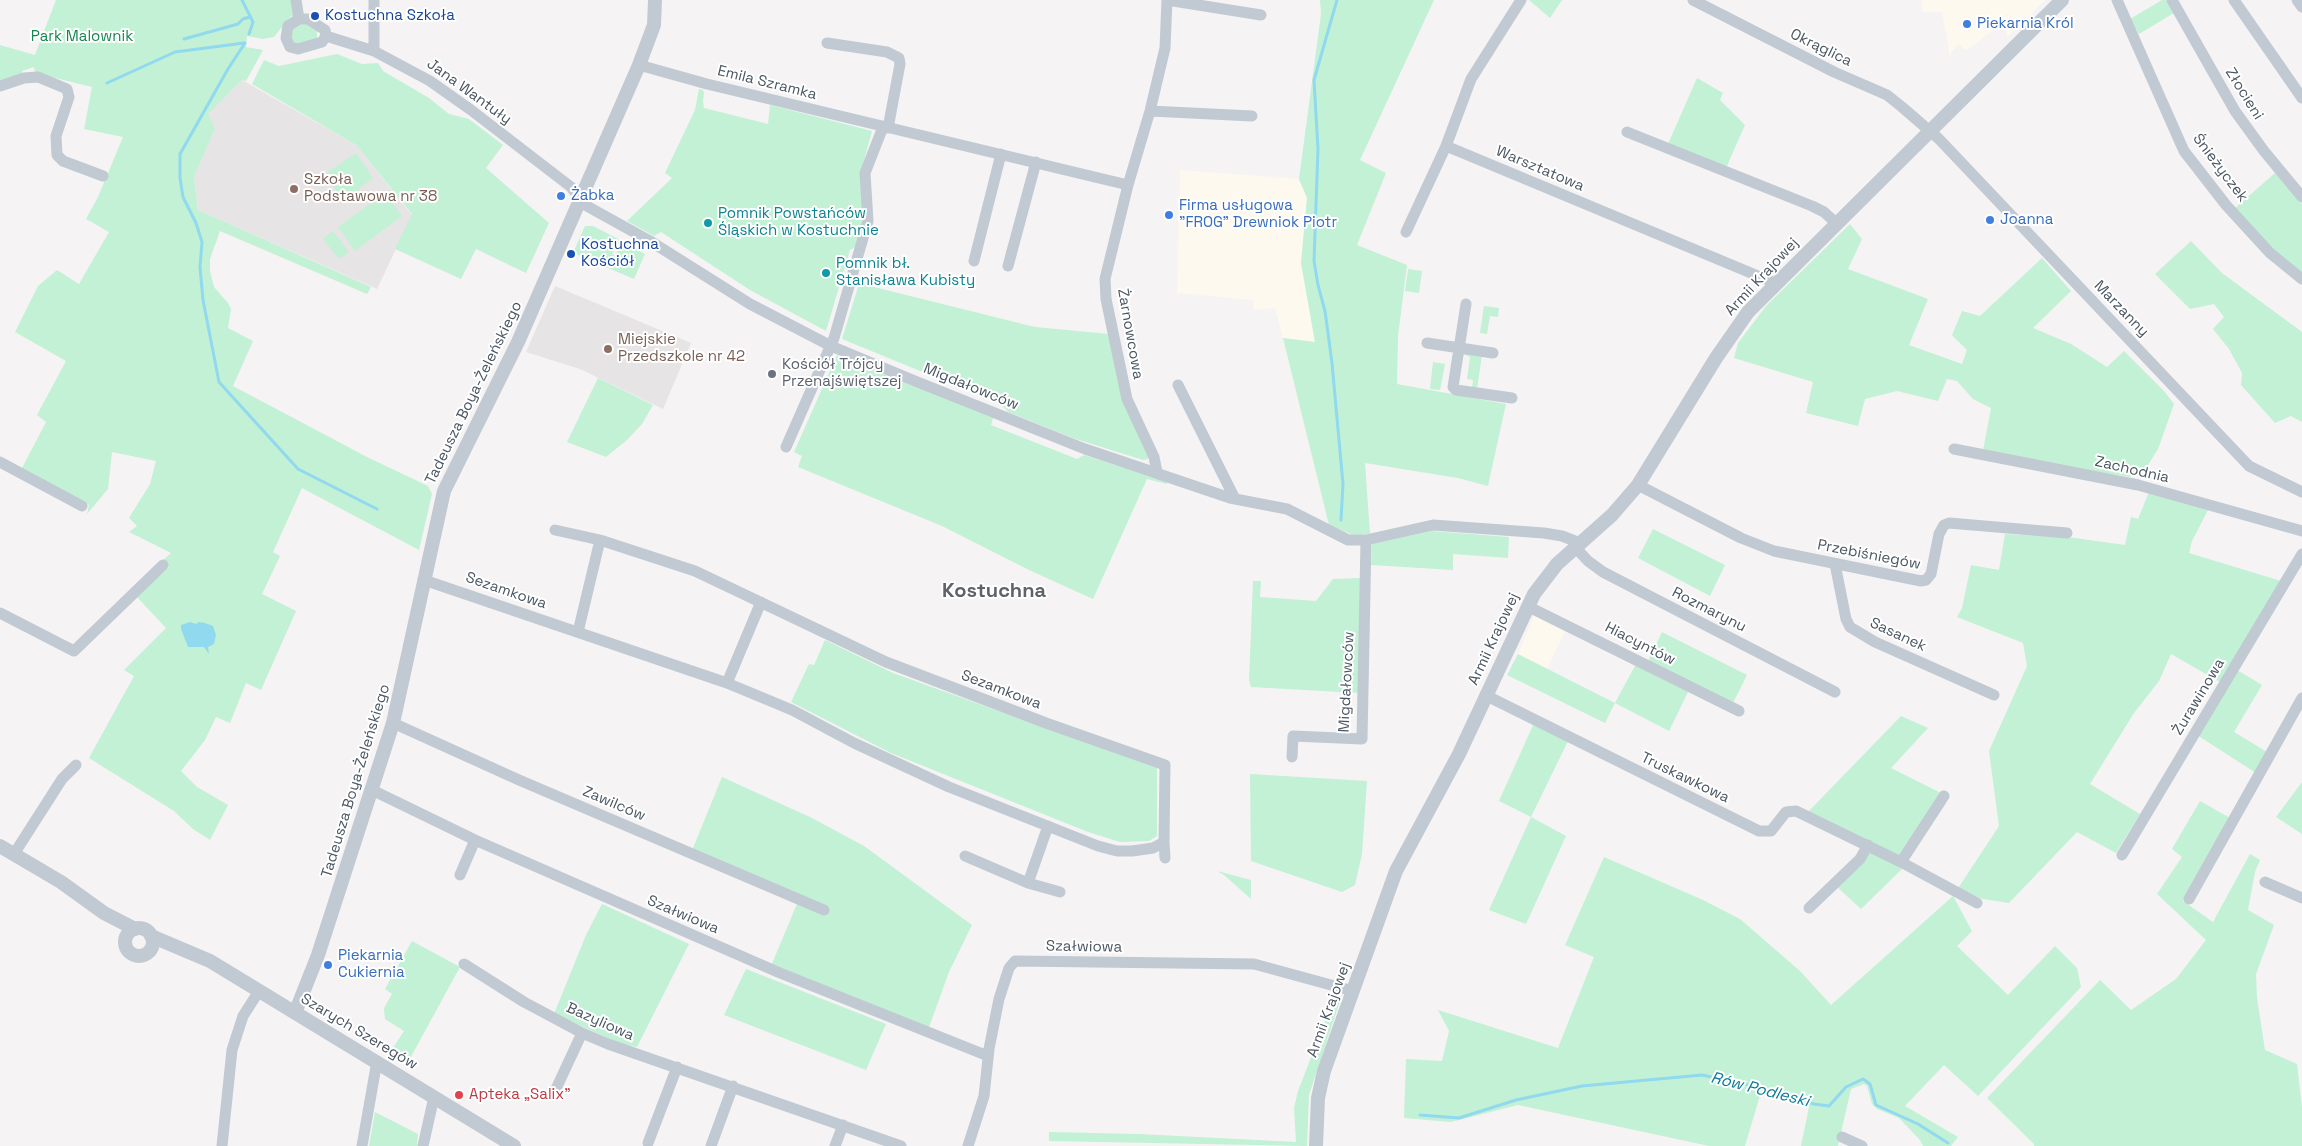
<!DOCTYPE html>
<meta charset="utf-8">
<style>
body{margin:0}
canvas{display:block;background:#f5f3f3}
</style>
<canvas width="2302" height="1146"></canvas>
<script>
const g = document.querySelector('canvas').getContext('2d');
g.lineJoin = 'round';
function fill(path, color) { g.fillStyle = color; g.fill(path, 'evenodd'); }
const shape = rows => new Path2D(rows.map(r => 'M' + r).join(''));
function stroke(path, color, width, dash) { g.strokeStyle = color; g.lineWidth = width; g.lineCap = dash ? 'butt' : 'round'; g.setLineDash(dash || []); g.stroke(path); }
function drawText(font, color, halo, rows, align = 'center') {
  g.font = font + ' "Space Grotesk",sans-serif'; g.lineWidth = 4; g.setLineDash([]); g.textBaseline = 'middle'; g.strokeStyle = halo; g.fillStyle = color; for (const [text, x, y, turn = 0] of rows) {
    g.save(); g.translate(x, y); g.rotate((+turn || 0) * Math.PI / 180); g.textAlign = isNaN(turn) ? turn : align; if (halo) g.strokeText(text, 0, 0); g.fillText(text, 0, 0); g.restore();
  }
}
fill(shape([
 [1922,0,2045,0,2007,37,2004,21,1972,47,1965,50,1959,44,1952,51,1950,57,1942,12,1922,12],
 [1180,170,1299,179,1307,198,1301,263,1315,342,1283,338,1275,308,1254,310,1253,300,1177,293],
 [1535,614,1566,629,1547,669,1518,654]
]), '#fdf9ef');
fill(shape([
 [242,80,356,145,412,215,377,289,198,210,194,177,215,129,207,114],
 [555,286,691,343,663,409,580,369,526,352]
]), '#e6e4e5');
fill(shape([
 [56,0,292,0,295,15,290,17,274,37,263,39,247,36,246,47,263,50,246,81,242,80,208,114,215,129,194,177,198,210,371,287,367,294,220,231,210,259,210,271,214,287,228,303,231,309,228,328,253,341,233,386,367,457,428,486,432,494,419,550,302,488,273,552,280,556,262,594,296,611,261,690,246,683,230,723,216,717,205,740,181,771,197,787,228,805,210,840,193,829,174,811,89,758,134,676,124,670,166,628,136,596,169,567,162,561,171,553,129,532,137,526,129,518,150,484,156,461,112,452,108,489,87,514,89,505,21,470,46,422,37,415,66,361,15,332,38,286,57,270,79,284,109,232,86,219,98,197,123,137,84,129,92,87,35,73,34,67,22,71,22,75,0,82,0,45,35,55],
 [1320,0,1434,0,1360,160,1386,173,1357,245,1407,265,1398,336,1397,384,1506,404,1488,486,1458,478,1365,463,1370,534,1353,535,1329,525,1283,338,1315,342,1301,263,1307,198,1299,179,1321,14],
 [1529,0,1562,0,1550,18],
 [2162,0,2166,0,2174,13,2139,34,2130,19],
 [305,22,317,30,317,41,296,44,292,41,290,30],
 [337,54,362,64,378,63,383,71,429,98,449,114,469,119,503,145,486,168,549,223,526,273,476,249,461,279,395,249,412,214,356,145,252,84,264,60,279,66],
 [1697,78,1723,93,1720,100,1745,125,1726,168,1668,144],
 [699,89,703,90,704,93,703,101,704,108,768,124,770,105,872,131,860,175,863,219,857,246,850,250,826,331,750,290,661,232,654,236,627,221,672,178,665,173,695,110],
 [356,153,373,178,343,201,325,174],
 [2275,173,2302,204,2302,274,2271,249,2234,209],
 [385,193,402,216,355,251,338,227],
 [1850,224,1862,239,1848,269,1928,299,1909,345,1962,364,1967,350,1952,335,1962,311,1980,316,2042,258,2071,291,2033,328,2071,344,2107,367,2124,351,2164,391,2174,404,2158,449,2148,465,2130,477,1996,456,1983,451,1991,408,1973,399,1957,381,1947,379,1938,401,1897,391,1865,399,1858,426,1806,413,1813,382,1734,358,1738,343,1766,306],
 [585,226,593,226,620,240,612,254,615,256,623,242,645,254,634,279,573,253],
 [333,231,349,252,339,259,323,239],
 [2191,241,2222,273,2302,332,2302,422,2291,416,2275,423,2241,385,2242,373,2229,349,2213,329,2224,317,2214,304,2190,309,2155,274],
 [1408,269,1422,271,1419,293,1405,291],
 [862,284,1035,327,1109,334,1150,455,1148,459,1143,460,1073,438,1008,412,1001,404,842,339,858,287],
 [1484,306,1499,308,1498,317,1490,316,1487,334,1480,333],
 [1463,354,1482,355,1477,389,1472,388,1473,380,1467,379,1470,357],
 [837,355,993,418,991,425,1077,459,1084,455,1167,482,1167,484,1147,479,1093,599,1029,570,942,526,798,467,802,456,794,452],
 [1433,362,1445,364,1440,390,1430,389],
 [598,378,653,405,642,424,627,440,606,457,567,442],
 [2149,492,2208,510,2192,541,2189,553,2281,581,2220,682,2171,654,2159,681,2134,713,2090,784,2140,814,2116,853,2077,832,2009,903,1983,899,1957,890,1999,826,1989,751,2027,666,2023,643,1957,617,1962,608,1971,565,1999,570,2005,534,2075,538,2125,545,2131,517,2138,519],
 [1653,529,1725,565,1710,596,1638,558],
 [1431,531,1509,537,1508,558,1453,554,1453,570,1371,565,1372,544],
 [1361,578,1359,693,1251,687,1249,680,1253,581,1261,581,1260,597,1316,601,1333,579],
 [1662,632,1747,675,1732,705,1648,661],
 [825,640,893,673,1157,768,1157,836,1149,841,1120,842,1088,832,891,753,791,702,809,664,814,665],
 [1518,654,1615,703,1636,664,1689,690,1669,731,1615,703,1605,723,1507,675],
 [2237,670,2262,685,2234,732,2267,752,2256,773,2197,735],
 [1901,716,1928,728,1891,768,1941,793,1904,860,1808,812],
 [1534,723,1568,741,1531,817,1566,836,1526,924,1489,910,1531,817,1499,801],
 [1250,774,1367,781,1362,854,1355,885,1342,892,1251,861],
 [722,777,812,818,864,846,972,925,949,972,928,1030,771,966,799,899,691,853],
 [2302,782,2302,834,2276,817],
 [2200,801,2230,818,2183,901,2213,922,2250,854,2260,860,2255,872,2248,910,2274,925,2256,974,2257,998,2265,1050,2297,1064,2302,1107,2302,1146,2034,1146,2034,1144,1987,1098,2100,980,2131,1010,2176,979,2206,940,2157,894,2182,857,2172,849],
 [1871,850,1903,868,1861,909,1835,885],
 [1604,857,1703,900,1740,919,1800,971,1831,1005,1953,896,1972,931,1957,946,2008,995,2055,946,2077,968,2081,987,1978,1096,1944,1065,1905,1106,1958,1137,1951,1146,1923,1146,1920,1140,1899,1118,1877,1109,1872,1104,1867,1086,1864,1084,1851,1089,1838,1146,1801,1146,1809,1107,1761,1092,1745,1146,1709,1146,1518,1105,1451,1122,1404,1118,1406,1059,1442,1061,1449,1031,1438,1010,1558,1048,1594,957,1565,945],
 [1217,871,1251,880,1251,899,1224,875],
 [602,904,689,944,637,1047,619,1043,554,1014,586,935],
 [412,941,460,967,407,1064,389,1054,404,1031,385,1019,384,1008,392,994,385,989],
 [746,969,886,1024,866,1070,724,1015],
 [1336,993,1341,998,1309,1095,1307,1146,1049,1141,1049,1132,1139,1134,1296,1142,1294,1108,1298,1091],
 [375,1112,418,1134,417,1146,369,1146]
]), '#c3f1d5');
fill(shape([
 [190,622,196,624,199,622,205,623,213,626,216,635,214,644,208,647,209,654,204,647,188,647,181,629,181,625]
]), '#90d9ee');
stroke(shape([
 [242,0,253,22,249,34],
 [1337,0,1314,80,1318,149,1314,261,1318,285,1325,311,1332,363,1343,484,1341,520],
 [184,39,238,24,243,19,250,17],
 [245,43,228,69,180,154,180,178,183,197,196,223,202,242,200,267,203,300,219,382,298,469,377,509],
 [107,83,175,52,244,43],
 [1420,1115,1459,1118,1516,1100,1582,1086,1702,1075,1763,1088,1814,1104,1829,1106,1846,1087,1863,1079,1870,1084,1876,1105,1918,1124,1948,1143]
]), '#90d9ee', 3);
stroke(shape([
 [296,0,299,19],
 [374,0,374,51],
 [1521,0,1471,79,1446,146,1775,283],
 [1693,0,1834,72,1887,95,1902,107,1939,139,2249,466,2302,492],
 [2117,0,2184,151,2226,205,2270,253,2302,279],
 [2172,0,2235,111,2264,151,2302,197],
 [2234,0,2302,98],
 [2297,0,2302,7],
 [299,19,308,19,325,30,326,36,322,42,298,49,290,47,286,38,288,26,299,19],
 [326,36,374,51,430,81,471,110,571,187,585,205,650,241,750,304,831,346,915,381,1085,449,1230,498,1287,509,1348,540,1366,540,1433,525,1544,533,1562,536,1580,543],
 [827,43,887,52,899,58,900,64,888,128],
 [639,65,707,84,1128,185],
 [0,86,24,78,38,77,67,89,69,97,56,136,57,155,63,161,103,176],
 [1150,111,1252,116],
 [1627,132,1812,206,1824,212,1836,223],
 [1406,232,1446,146],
 [974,261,1001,154],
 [1008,266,1036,162],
 [1466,304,1453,387,1456,390,1512,398],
 [1427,343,1493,353],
 [1178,385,1235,499],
 [786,447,834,338,868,221,865,173,883,127],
 [1954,449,2138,485,2302,531],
 [0,462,82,506],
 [1157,472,1154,457,1127,399,1106,299,1105,279,1128,185,1150,111,1165,48,1167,0,1261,15],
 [1638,485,1741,538,1774,551,1921,581,1926,580,1931,574,1939,534,1944,525,1949,523,2067,533],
 [1575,547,1588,561,1603,572,1835,692],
 [1835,564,1846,619,1850,627,1875,642,1994,695],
 [424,580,727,683,792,710,854,743,949,787,1098,846,1117,851,1132,851,1153,848,1164,842,1165,765,1046,723,886,662,695,571,600,540,555,530],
 [1527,606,1739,711],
 [0,613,74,651,163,565],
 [578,632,600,540],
 [727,683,761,602],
 [1485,695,1759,831,1771,831,1786,812,1796,811,1901,862,1977,903],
 [393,723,519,780,824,910],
 [1292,757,1293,736,1362,739,1366,540],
 [372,790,475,840,780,973,988,1056],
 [1164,842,1165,858],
 [14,854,62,779,76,765],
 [2122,855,2302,554],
 [965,856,1028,883,1060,892],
 [1901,862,1944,796],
 [460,875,475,840],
 [2265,882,2302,898],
 [1028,883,1048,826],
 [2189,899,2302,698],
 [1809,908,1860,859,1868,845],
 [464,964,524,1002,582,1033,608,1044,901,1146],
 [555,1091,582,1033],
 [1842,1137,1862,1146],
 [648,1143,677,1067],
 [222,1146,232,1050,243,1016,259,991],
 [362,1146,377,1061],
 [423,1146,434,1097],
 [711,1146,733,1086],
 [835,1146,843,1125],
 [968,1146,984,1096,989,1049,999,999,1009,968,1015,961,1254,964,1353,991]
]), '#c1cad2', 11);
stroke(shape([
 [0,846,61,882,104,913,135,929],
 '125 942a14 14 0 1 1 28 0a14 14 0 1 1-28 0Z',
 [151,936,210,961,514,1146],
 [295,1013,318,955,393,723,444,491,518,342,639,65,654,25,655,0],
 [1316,1146,1318,1098,1324,1071,1396,871,1459,754,1534,594,1557,564,1612,515,1638,485,1716,358,1748,312,2062,0]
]), '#c1cad2', 14);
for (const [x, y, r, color] of [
 [315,16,5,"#1a4fb4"],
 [1967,24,5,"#3f7fe0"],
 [294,189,5,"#8d6e63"],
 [561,196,5,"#3f7fe0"],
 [1169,215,5,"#3f7fe0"],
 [1990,220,5,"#3f7fe0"],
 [708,223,5,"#0f9aa8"],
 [571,254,5,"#1a4fb4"],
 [826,273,5,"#0f9aa8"],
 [608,349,5,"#8d6e63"],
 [772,374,5,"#6b7280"],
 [328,965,5,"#3f7fe0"],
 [459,1095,5,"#e0444e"]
]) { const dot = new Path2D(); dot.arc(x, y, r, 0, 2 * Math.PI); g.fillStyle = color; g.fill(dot); stroke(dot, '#fff', 2); }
drawText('15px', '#164399', '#fff', [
 ["Kostuchna Szkoła",325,16],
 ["Kostuchna",581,245],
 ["Kościół",581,262]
], 'left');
drawText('15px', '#366cbe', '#fff', [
 ["Piekarnia Król",1977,24],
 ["Żabka",571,196],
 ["Firma usługowa",1179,206],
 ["\"FROG\" Drewniok Piotr",1179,223],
 ["Joanna",2000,220],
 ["Piekarnia",338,956],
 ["Cukiernia",338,973]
], 'left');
drawText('15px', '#178550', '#fff', [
 ["Park Malownik",82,37]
]);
drawText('15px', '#4a5661', '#fff', [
 ["Okrąglica",1821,48,26],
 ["Emila Szramka",767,83,14],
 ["Jana Wantuły",469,92,36],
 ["Złocieni",2244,94,58],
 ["Śnieżyczek",2220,168,53],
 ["Warsztatowa",1540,169,23],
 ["Armii Krajowej",1762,277,-47],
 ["Marzanny",2121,309,46],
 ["Żarnowcowa",1130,334,80],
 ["Migdałowców",971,387,22],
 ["Tadeusza Boya-Żeleńskiego",474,393,-64],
 ["Zachodnia",2132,470,13],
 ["Przebiśniegów",1869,555,11],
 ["Sezamkowa",506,591,19],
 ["Rozmarynu",1709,610,27],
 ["Sasanek",1898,635,25],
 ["Armii Krajowej",1494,639,-65],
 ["Hiacyntów",1640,644,27],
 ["Migdałowców",1347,682,-87],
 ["Sezamkowa",1001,690,21],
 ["Żurawinowa",2199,697,-59],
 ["Truskawkowa",1685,778,26],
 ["Tadeusza Boya-Żeleńskiego",356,781,-73],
 ["Zawilców",614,804,23],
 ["Szałwiowa",683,915,23],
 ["Szałwiowa",1084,947,1],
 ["Armii Krajowej",1329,1010,-70],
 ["Bazyliowa",600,1022,24],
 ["Szarych Szeregów",359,1032,31]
]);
drawText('15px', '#785e54', '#fff', [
 ["Szkoła",304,180],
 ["Podstawowa nr 38",304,197],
 ["Miejskie",618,340],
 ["Przedszkole nr 42",618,357]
], 'left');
drawText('15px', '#0d838f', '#fff', [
 ["Pomnik Powstańców",718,214],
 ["Śląskich w Kostuchnie",718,231],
 ["Pomnik bł.",836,264],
 ["Stanisława Kubisty",836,281]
], 'left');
drawText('15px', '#5b616d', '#fff', [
 ["Kościół Trójcy",782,365],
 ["Przenajświętszej",782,382]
], 'left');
drawText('15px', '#be3a42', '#fff', [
 ["Apteka „Salix”",469,1095]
], 'left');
drawText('italic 16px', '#0d7a9a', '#fff', [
 ["Rów Podleski",1760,1090,14]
]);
drawText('bold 20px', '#5f6368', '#fff', [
 ["Kostuchna",994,592]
]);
</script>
